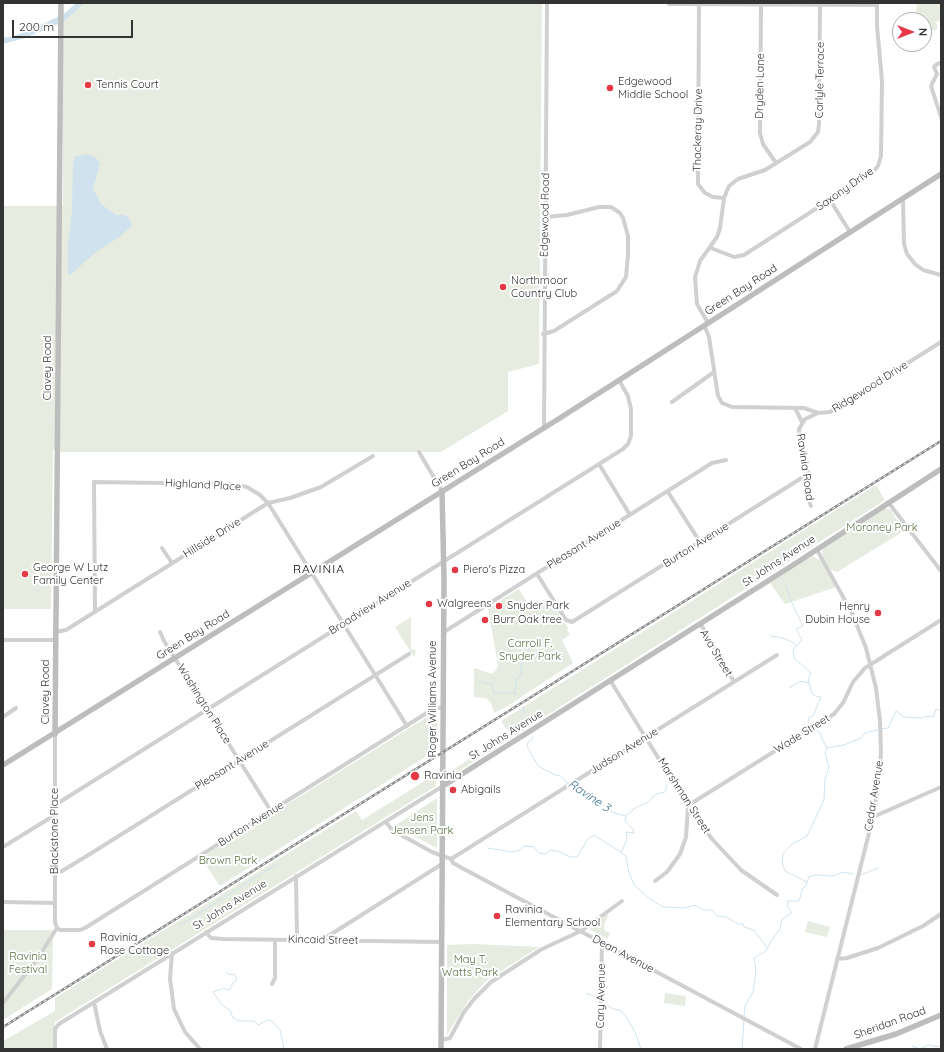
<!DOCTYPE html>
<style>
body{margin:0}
#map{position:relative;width:944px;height:1052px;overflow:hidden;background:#fff;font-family:Quicksand,sans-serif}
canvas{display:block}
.frame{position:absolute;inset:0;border:4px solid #333;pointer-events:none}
.north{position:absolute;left:892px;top:12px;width:40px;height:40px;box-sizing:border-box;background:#fff;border:1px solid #adadad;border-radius:50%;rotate:90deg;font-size:11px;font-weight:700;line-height:16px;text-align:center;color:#333}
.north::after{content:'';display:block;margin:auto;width:14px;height:18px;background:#e63946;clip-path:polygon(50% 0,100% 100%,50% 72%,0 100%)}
.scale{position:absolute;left:12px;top:20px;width:121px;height:18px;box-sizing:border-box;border:2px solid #333;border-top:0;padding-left:5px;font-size:12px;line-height:14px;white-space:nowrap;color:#333;-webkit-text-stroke:3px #fff;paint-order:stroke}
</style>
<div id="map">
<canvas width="944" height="1052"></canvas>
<div class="frame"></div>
<div class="north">N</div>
<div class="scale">200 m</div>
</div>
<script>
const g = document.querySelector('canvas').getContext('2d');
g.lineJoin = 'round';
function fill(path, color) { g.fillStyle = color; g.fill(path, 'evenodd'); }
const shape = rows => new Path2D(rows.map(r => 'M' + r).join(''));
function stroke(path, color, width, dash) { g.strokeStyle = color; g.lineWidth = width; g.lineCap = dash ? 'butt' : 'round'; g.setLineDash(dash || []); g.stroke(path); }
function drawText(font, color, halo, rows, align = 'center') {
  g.font = font + ' Quicksand,sans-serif'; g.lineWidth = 4; g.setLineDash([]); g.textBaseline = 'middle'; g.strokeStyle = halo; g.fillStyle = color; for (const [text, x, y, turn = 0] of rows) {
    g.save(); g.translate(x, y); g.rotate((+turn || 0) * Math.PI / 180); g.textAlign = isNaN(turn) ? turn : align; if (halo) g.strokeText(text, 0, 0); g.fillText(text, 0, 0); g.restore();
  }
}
fill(shape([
 [85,3,542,3,539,364,508,372,508,411,441,452,63,452,53,449,51,609,3,609,3,206,63,206,63,22],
 [917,3,940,3,941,21,935,22,937,24,937,30,924,30,924,20,915,20],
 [876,485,885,500,456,773,454,769,510,734,501,721],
 [885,508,891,510,904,531,845,567,837,572,831,570,823,557,822,549],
 [812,556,821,561,836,587,785,604,770,583],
 [519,589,530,607,545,599,550,606,553,605,568,628,567,630,570,635,562,640,573,663,506,707,494,713,491,703,486,698,474,697,474,668,492,674,497,669,498,665,488,608],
 [411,617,411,650,416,650,414,657,395,627],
 [435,712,437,714,438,749,220,886,201,858],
 [436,774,436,786,55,1022,55,1049,3,1049,3,1041,55,1011,55,998,356,811,362,820],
 [437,798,437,848,394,826,405,819],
 [607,914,608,916,604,925,605,931,610,933,607,939,589,929],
 [808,921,830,927,827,937,805,932],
 [3,930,53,930,52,989,3,1020],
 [473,944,539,947,487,980,468,1001,447,1035,447,945],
 [665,993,686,996,685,1006,664,1003]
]), '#e6ecdf');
fill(shape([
 [76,3,85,3,63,22,25,38,3,44,3,38,14,36,47,22,65,13],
 [88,154,96,158,100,164,93,189,101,204,116,215,124,215,129,218,132,226,118,238,97,251,70,275,68,275,68,243,72,212,73,163,75,157]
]), '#cfe2ee');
stroke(shape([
 [786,585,790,599,803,626,796,629,802,640,793,650,794,658,811,673,808,680,812,693,815,696,821,697,813,716,809,717,808,722,812,726],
 [771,636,783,638,794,643,796,646],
 [408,653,412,649],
 [476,679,481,682,492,684,494,693,515,693,517,695],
 [789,688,800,681,809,683],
 [515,693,516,679,521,675,521,663,529,651,528,648,538,641],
 [523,707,524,712],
 [881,729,888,728,896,711,904,717,921,718,928,716,933,717,936,709,941,711],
 [533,737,532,740,528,742,527,746,538,766,555,775,561,776,568,784],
 [827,748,844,745,861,738,865,733,878,730],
 [571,785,594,796,612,812,626,816,625,821,633,829,634,833,626,832,627,840,621,853,626,856,629,873,635,886,650,899,663,907,684,908,695,905,703,910,712,910,717,916,726,917,738,924,743,924,744,927,754,930,767,948],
 [627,815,635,808,648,802,656,794,665,792,667,785],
 [488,848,512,852,520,850,524,846,534,847,539,853,546,854,550,850,557,851,571,857,577,857,588,839,594,835,621,852],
 [861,875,878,868],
 [807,882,809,877,815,875,833,876,843,872,853,874],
 [245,884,277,864],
 [181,925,245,884,244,882],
 [227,972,229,975,234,974,237,980,233,983,230,989,227,990,224,988,213,992,222,1005,230,1010,233,1018,239,1021,254,1021,258,1025,268,1020,272,1021,280,1030,284,1049],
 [587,994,594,996],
 [604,1003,613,1009,620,1010,627,1018,635,1032,641,1049],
 [744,1016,745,1006,753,992,756,972,754,958,766,951,771,941,780,929,782,919,792,913,787,906,788,901,799,901,803,888,806,886,807,882,785,871,782,863,783,854,792,844,807,836,824,800,825,779,829,767,825,753,827,748,821,737,821,734,815,728],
 [742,1049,744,1020],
 [911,1049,913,1046,920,1049,928,1045,941,1047]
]), '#cfe2ee', 1);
stroke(shape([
 [669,4,877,5],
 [699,5,698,179,698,184,705,193,713,197,724,198],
 [761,5,760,133,763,144,776,163],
 [937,74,931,86,941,117],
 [937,74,934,67,937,64,941,63],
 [903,199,904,244,907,254,915,264,923,270,941,275],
 [830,200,850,232],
 [711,248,734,257,744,255,873,172,878,166,881,156,882,81,877,26,877,3],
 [708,323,697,304,695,277,700,261,717,237,720,228,724,198,729,186,738,179,765,170,810,142,818,132,819,124,820,4],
 [704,325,709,337,718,396,722,403,732,407,804,408,818,413,830,412,941,342],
 [543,334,554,331,617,291,626,277,628,255,628,236,623,218,620,213,611,207,599,207,567,215,545,217],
 [672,402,714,372],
 [795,408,802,422],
 [544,427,547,3],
 [419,452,442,491],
 [599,464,630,515],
 [668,492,700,542],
 [888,502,941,571],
 [811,506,807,496,808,471,801,452,799,429,805,419,818,413],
 [162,548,172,563],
 [537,574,566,620,572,622,808,474],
 [95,611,94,482,229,484,247,487,260,495,268,503,407,726],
 [700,623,734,682],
 [56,632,66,630,268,503,290,498,321,487,373,456],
 [160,632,164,641,271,811],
 [444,632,712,463,726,460],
 [3,640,56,640],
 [610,680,688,806,712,839,741,870,777,895],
 [3,717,16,708],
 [55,734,55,922,57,928],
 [55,805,623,449,628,444,631,436,631,409,628,396,619,380],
 [873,817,941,787],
 [386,822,392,830,432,852,451,859,453,863,462,868,801,1049],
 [3,847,50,818,55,817],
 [451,859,777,655],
 [55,873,62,871,90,854,409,654],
 [296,876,297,939],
 [655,881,667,872,680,854,686,837,688,806,692,803,834,714,843,703,853,682,865,668,941,620],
 [3,902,55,903],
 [57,928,60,930,80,930,85,928,433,709,443,707],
 [206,932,211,938,223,939,442,942],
 [322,940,442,864],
 [172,953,170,979,174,1009,185,1032,200,1049],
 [837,959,847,958,878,948,923,926,941,914],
 [272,984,275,978,275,940],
 [94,1002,100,1031,107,1049],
 [3,1003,38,958,57,928],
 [442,1040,450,1038,464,1012,474,999,491,982,542,949,581,931,622,901],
 [55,1049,55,1029,59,1024,443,786],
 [600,1049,602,943],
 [815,1049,873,817,879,780,881,752,880,721,876,688,866,648,852,613,817,550]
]), '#d0d0d0', 4);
stroke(shape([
 [55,734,61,3],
 [3,765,560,418,941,174],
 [443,786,790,567,941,469],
 [441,1049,444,578,442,491],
 [846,1049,896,1034,941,1015]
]), '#bdbdbd', 5.5);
const rail = shape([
 [3,1027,941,441]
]);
stroke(rail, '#888', 2.5);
stroke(rail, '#fff', 1, [3]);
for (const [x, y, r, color] of [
 [88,85,4,"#e63946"],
 [610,88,4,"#e63946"],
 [503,287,4,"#e63946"],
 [455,570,4,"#e63946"],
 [25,574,4,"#e63946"],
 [429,604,4,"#e63946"],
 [499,606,4,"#e63946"],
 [878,613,4,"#e63946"],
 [485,620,4,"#e63946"],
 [415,776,5,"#e63946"],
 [453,790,4,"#e63946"],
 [497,916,4,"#e63946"],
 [92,944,4,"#e63946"]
]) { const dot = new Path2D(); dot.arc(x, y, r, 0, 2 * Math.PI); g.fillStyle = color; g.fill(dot); stroke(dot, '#fff', 1.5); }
drawText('11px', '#333', '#fff', [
 ["Carlyle Terrace",820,80,-89],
 ["Dryden Lane",760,86,-89],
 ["Thackeray Drive",698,130,-89],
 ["Saxony Drive",845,189,-35],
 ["Edgewood Road",545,215,-89],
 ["Green Bay Road",741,290,-33],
 ["Clavey Road",48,368,-90],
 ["Ridgewood Drive",870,387,-32],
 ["Green Bay Road",468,463,-32],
 ["Ravinia Road",805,467,82],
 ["Highland Place",203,485,3],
 ["Hillside Drive",212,538,-32],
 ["Pleasant Avenue",584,544,-32],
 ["Burton Avenue",696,545,-32],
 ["St Johns Avenue",779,561,-33],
 ["Broadview Avenue",370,607,-32],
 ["Green Bay Road",193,635,-32],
 ["Ava Street",716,653,59],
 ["Clavey Road",46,692,-90],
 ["Roger Williams Avenue",433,699,-90],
 ["Washington Place",204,704,58],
 ["Wade Street",802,734,-32],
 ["St Johns Avenue",506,735,-32],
 ["Judson Avenue",624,751,-32],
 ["Pleasant Avenue",232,765,-32],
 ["Marshman Street",684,796,57],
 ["Cedar Avenue",874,796,-81],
 ["Burton Avenue",251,824,-32],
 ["Blackstone Place",55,831,-90],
 ["St Johns Avenue",230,905,-32],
 ["Kincaid Street",323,940,1],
 ["Dean Avenue",623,954,28],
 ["Cary Avenue",601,996,-89],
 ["Sheridan Road",890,1023,-20]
]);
drawText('11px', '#333', '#fff', [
 ["Edgewood",618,82],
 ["Middle School",618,95],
 ["Tennis Court",96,85],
 ["Northmoor",511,281],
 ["Country Club",511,294],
 ["George W Lutz",33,568],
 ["Family Center",33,581],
 ["Piero's Pizza",463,570],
 ["Walgreens",437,604],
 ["Snyder Park",507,606],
 ["Henry",870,607,"right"],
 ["Dubin House",870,620,"right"],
 ["Burr Oak tree",493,620],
 ["Ravinia",424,776],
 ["Abigails",461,790],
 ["Ravinia",505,910],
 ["Elementary School",505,923],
 ["Ravinia",100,938],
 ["Rose Cottage",100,951]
], 'left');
drawText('11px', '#56703f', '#fff', [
 ["Moroney Park",882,528],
 ["Carroll F.",530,644],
 ["Snyder Park",530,657],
 ["Jens",422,818],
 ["Jensen Park",422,831],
 ["Brown Park",228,861],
 ["Ravinia",28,957],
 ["Festival",28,970],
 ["May T.",470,960],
 ["Watts Park",470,973]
]);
g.letterSpacing = '1px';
drawText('12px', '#000', '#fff', [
 ["RAVINIA",319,569]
]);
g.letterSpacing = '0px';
drawText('italic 12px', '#3f7597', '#fff', [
 ["Ravine 3",589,796,34]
]);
</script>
